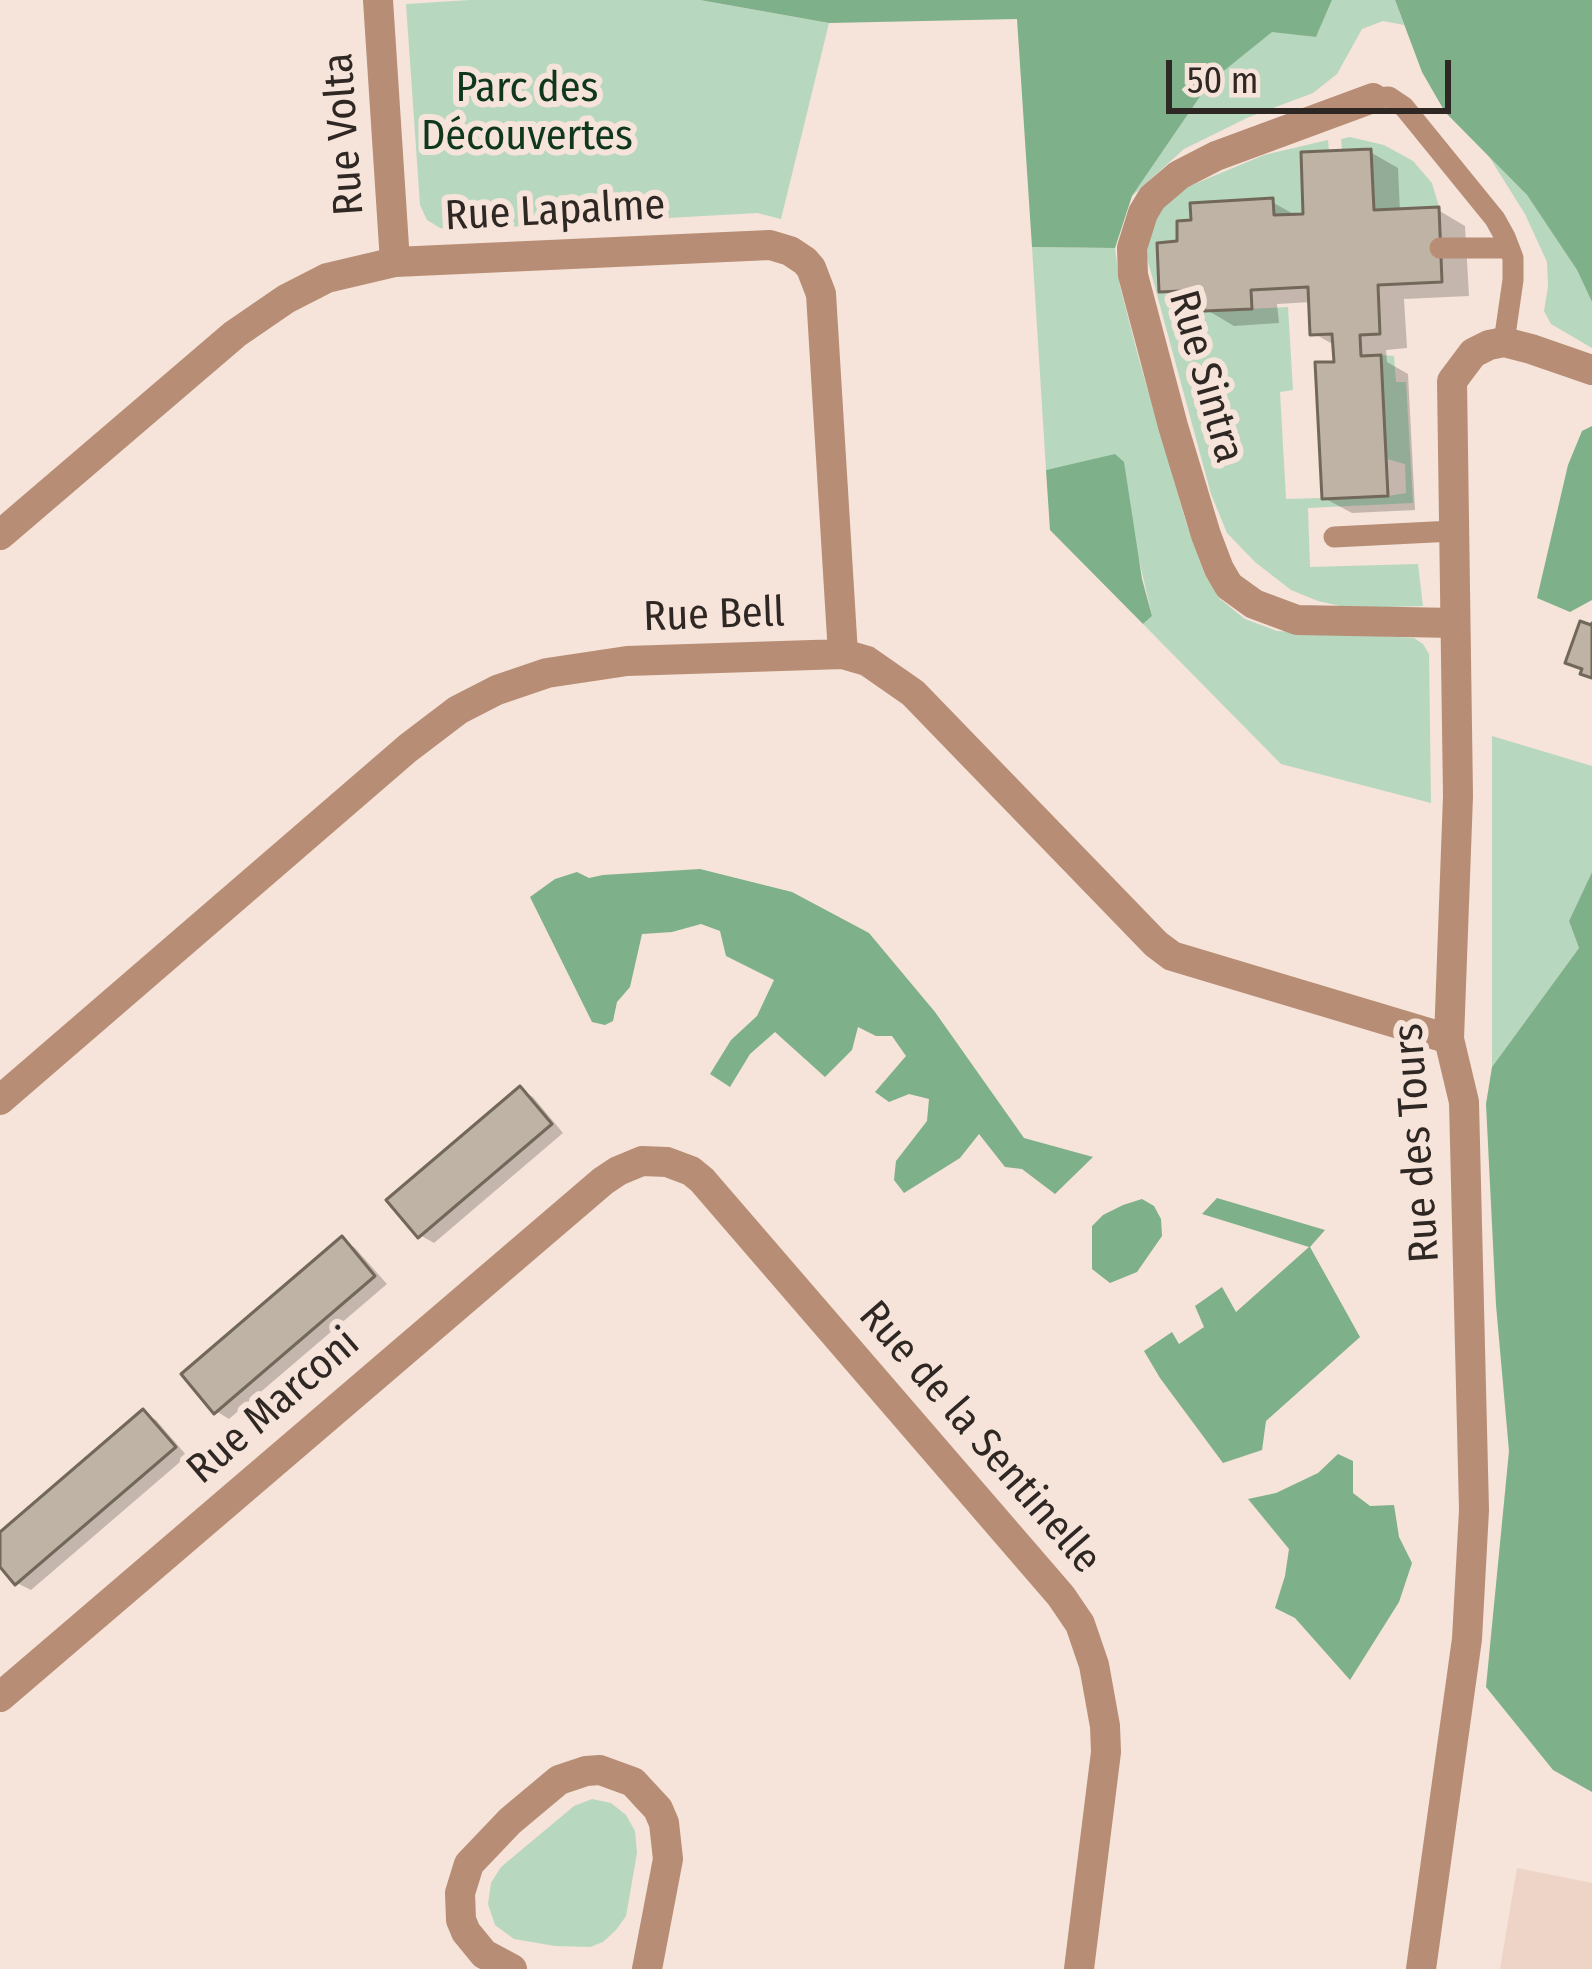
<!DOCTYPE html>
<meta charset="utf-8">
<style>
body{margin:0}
#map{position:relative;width:1592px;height:1969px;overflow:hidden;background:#f6e3d9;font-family:"Fira Sans Condensed",sans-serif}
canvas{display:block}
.scale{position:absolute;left:1166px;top:60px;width:285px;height:54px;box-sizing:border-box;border:6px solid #2e2723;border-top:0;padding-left:15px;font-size:36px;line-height:42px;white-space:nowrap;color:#2e2723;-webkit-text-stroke:9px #f6e3d9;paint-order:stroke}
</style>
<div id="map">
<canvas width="1592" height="1969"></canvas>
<div class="scale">50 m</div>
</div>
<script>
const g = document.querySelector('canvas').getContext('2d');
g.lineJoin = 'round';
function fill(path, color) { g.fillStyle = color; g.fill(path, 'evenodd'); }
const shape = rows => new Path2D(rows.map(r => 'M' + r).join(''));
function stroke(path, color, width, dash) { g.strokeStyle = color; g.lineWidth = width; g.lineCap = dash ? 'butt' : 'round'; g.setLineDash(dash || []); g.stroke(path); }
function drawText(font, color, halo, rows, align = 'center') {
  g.font = font + ' "Fira Sans Condensed",sans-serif'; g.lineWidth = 12; g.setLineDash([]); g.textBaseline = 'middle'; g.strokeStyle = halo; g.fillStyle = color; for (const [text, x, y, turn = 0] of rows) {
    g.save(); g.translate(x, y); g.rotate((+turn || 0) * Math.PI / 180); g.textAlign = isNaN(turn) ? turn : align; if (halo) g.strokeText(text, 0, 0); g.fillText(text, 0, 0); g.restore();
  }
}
fill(shape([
 [1517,1868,1592,1883,1592,1969,1500,1969]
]), '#edd4c6');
fill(shape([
 [470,0,700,0,829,23,781,219,757,213,455,230,440,228,427,220,420,205,406,4],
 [1332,0,1395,0,1404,25,1383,21,1362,29,1337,74,1313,93,1249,117,1184,149,1132,196,1210,82,1272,31,1316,37],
 [1350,137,1384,145,1413,161,1432,183,1439,207,1374,210,1342,150,1341,139],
 [1328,140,1329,151,1301,153,1303,214,1274,215,1272,199,1190,203,1191,220,1177,221,1177,241,1159,291,1203,290,1205,311,1288,307,1293,390,1280,392,1286,499,1388,496,1406,493,1405,464,1387,459,1381,355,1394,356,1396,382,1406,382,1413,503,1308,508,1310,567,1418,564,1423,606,1349,608,1318,601,1291,590,1255,562,1227,533,1211,494,1146,254,1150,233,1160,208,1180,190,1264,155],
 [1488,155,1527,195,1577,270,1592,302,1592,348,1551,324,1544,311,1548,287,1547,262,1525,214],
 [1032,247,1115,248,1120,286,1138,356,1186,522,1205,575,1220,599,1245,619,1277,631,1399,637,1414,638,1423,644,1429,654,1431,803,1281,764,1143,624,1152,616,1115,455,1046,470],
 [1492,736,1592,766,1592,872,1569,921,1579,948,1492,1067],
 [592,1799,611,1803,626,1815,635,1831,637,1853,626,1916,616,1930,603,1942,590,1947,555,1946,514,1939,495,1925,488,1904,491,1883,501,1867,574,1806]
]), '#b8d7bf');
fill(shape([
 [700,0,1332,0,1316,37,1272,32,1210,82,1132,196,1115,248,1032,247,1017,19,829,23],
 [1395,0,1592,0,1592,302,1577,270,1527,195,1445,112,1422,72],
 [1592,426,1592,600,1570,612,1537,598,1568,465,1582,431],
 [1115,454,1124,462,1142,579,1152,616,1143,624,1050,530,1046,470],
 [700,869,792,892,869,933,935,1012,1024,1138,1093,1157,1055,1194,1022,1169,1005,1167,979,1134,960,1158,904,1193,894,1180,896,1161,927,1121,929,1099,909,1094,889,1102,875,1092,906,1056,892,1036,876,1036,858,1027,852,1050,825,1077,775,1032,750,1054,730,1087,710,1074,731,1040,757,1016,774,980,726,956,720,931,701,924,672,932,642,934,630,987,617,1002,613,1021,605,1025,592,1022,530,897,555,879,577,872,589,878,603,875],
 [1592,872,1592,1792,1553,1770,1486,1687,1509,1451,1496,1305,1486,1104,1492,1067,1579,948,1569,921],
 [1217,1198,1325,1230,1310,1247,1360,1337,1266,1421,1262,1450,1223,1463,1160,1378,1144,1351,1172,1332,1179,1344,1204,1327,1195,1306,1222,1287,1236,1312,1309,1247,1202,1214],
 [1142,1199,1154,1206,1161,1219,1162,1236,1137,1272,1110,1283,1092,1269,1092,1226,1103,1215,1123,1205],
 [1338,1454,1353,1461,1353,1493,1370,1506,1394,1505,1399,1537,1412,1563,1399,1602,1350,1680,1295,1618,1275,1608,1285,1576,1289,1549,1248,1499,1276,1493,1318,1473]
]), '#7eb08a');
fill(shape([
 [1370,152,1398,168,1400,212,1438,210,1465,226,1469,296,1404,299,1407,348,1386,350,1387,362,1408,374,1415,510,1352,513,1324,498,1337,364,1336,346,1313,333,1312,302,1277,304,1279,323,1234,326,1207,310,1207,306,1190,306,1162,290,1272,202,1299,217,1307,217],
 [1218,287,1218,293,1185,294,1185,288],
 [520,1090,533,1097,563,1133,434,1243,420,1235],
 [342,1240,355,1248,387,1284,229,1419,216,1411],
 [143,1413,156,1420,187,1456,31,1590,17,1583,0,1563,0,1536]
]), '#0003');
const building = shape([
 [1371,149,1374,210,1439,207,1442,282,1378,285,1380,334,1360,335,1361,356,1381,355,1388,496,1322,499,1315,362,1334,362,1332,334,1310,335,1308,287,1251,290,1252,309,1204,311,1203,290,1159,292,1157,243,1177,241,1177,221,1191,220,1190,203,1273,198,1274,215,1303,214,1301,152,1371,149],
 [1580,621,1591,625,1592,623,1592,678,1580,674,1582,669,1565,663,1580,621],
 [520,1086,552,1124,418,1238,386,1200,520,1086],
 [342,1236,375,1276,214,1414,181,1374,342,1236],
 [143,1409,176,1447,15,1585,0,1567,0,1532,143,1409]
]);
fill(building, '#beb3a4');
stroke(building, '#72685a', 3);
stroke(shape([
 [1373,98,1389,97,1404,107,1495,219,1505,237,1513,258,1513,280,1504,342],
 [1440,248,1509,248],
 [1334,537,1453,531]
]), '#b78d75', 21);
stroke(shape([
 [378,0,395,262],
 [1373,98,1216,156,1179,175,1152,198,1143,213,1132,248,1133,275,1173,426,1206,535,1219,569,1229,586,1254,604,1297,620,1455,623],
 [0,535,235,334,286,299,327,278,395,262,770,245,790,251,805,261,811,268,821,294,843,654],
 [0,1100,408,748,458,710,497,690,547,673,627,661,843,654,867,661,913,693,1156,944,1172,956,1449,1039],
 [0,1697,603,1181,618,1171,642,1161,667,1162,691,1171,702,1180,1061,1596,1080,1624,1094,1665,1105,1726,1106,1752,1079,1969],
 [512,1969,484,1954,466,1932,461,1920,460,1893,469,1864,510,1821,559,1780,586,1771,600,1770,633,1782,658,1809,664,1823,668,1859,647,1969],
 [1421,1969,1467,1639,1474,1510,1464,1102,1449,1039,1458,796,1452,381,1473,353,1489,345,1504,342,1531,349,1592,370]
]), '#b78d75', 30);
drawText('42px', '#0f371d', '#f6e3d9', [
 ["Parc des",527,89],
 ["Découvertes",527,137]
]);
drawText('42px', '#2e2723', '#f6e3d9', [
 ["Rue Volta",345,134,-94],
 ["Rue Lapalme",555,212,-3],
 ["Rue Sintra",1205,377,74],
 ["Rue Bell",714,616,-2],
 ["Rue des Tours",1418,1143,-94],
 ["Rue Marconi",274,1407,-41],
 ["Rue de la Sentinelle",979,1438,49]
]);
</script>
